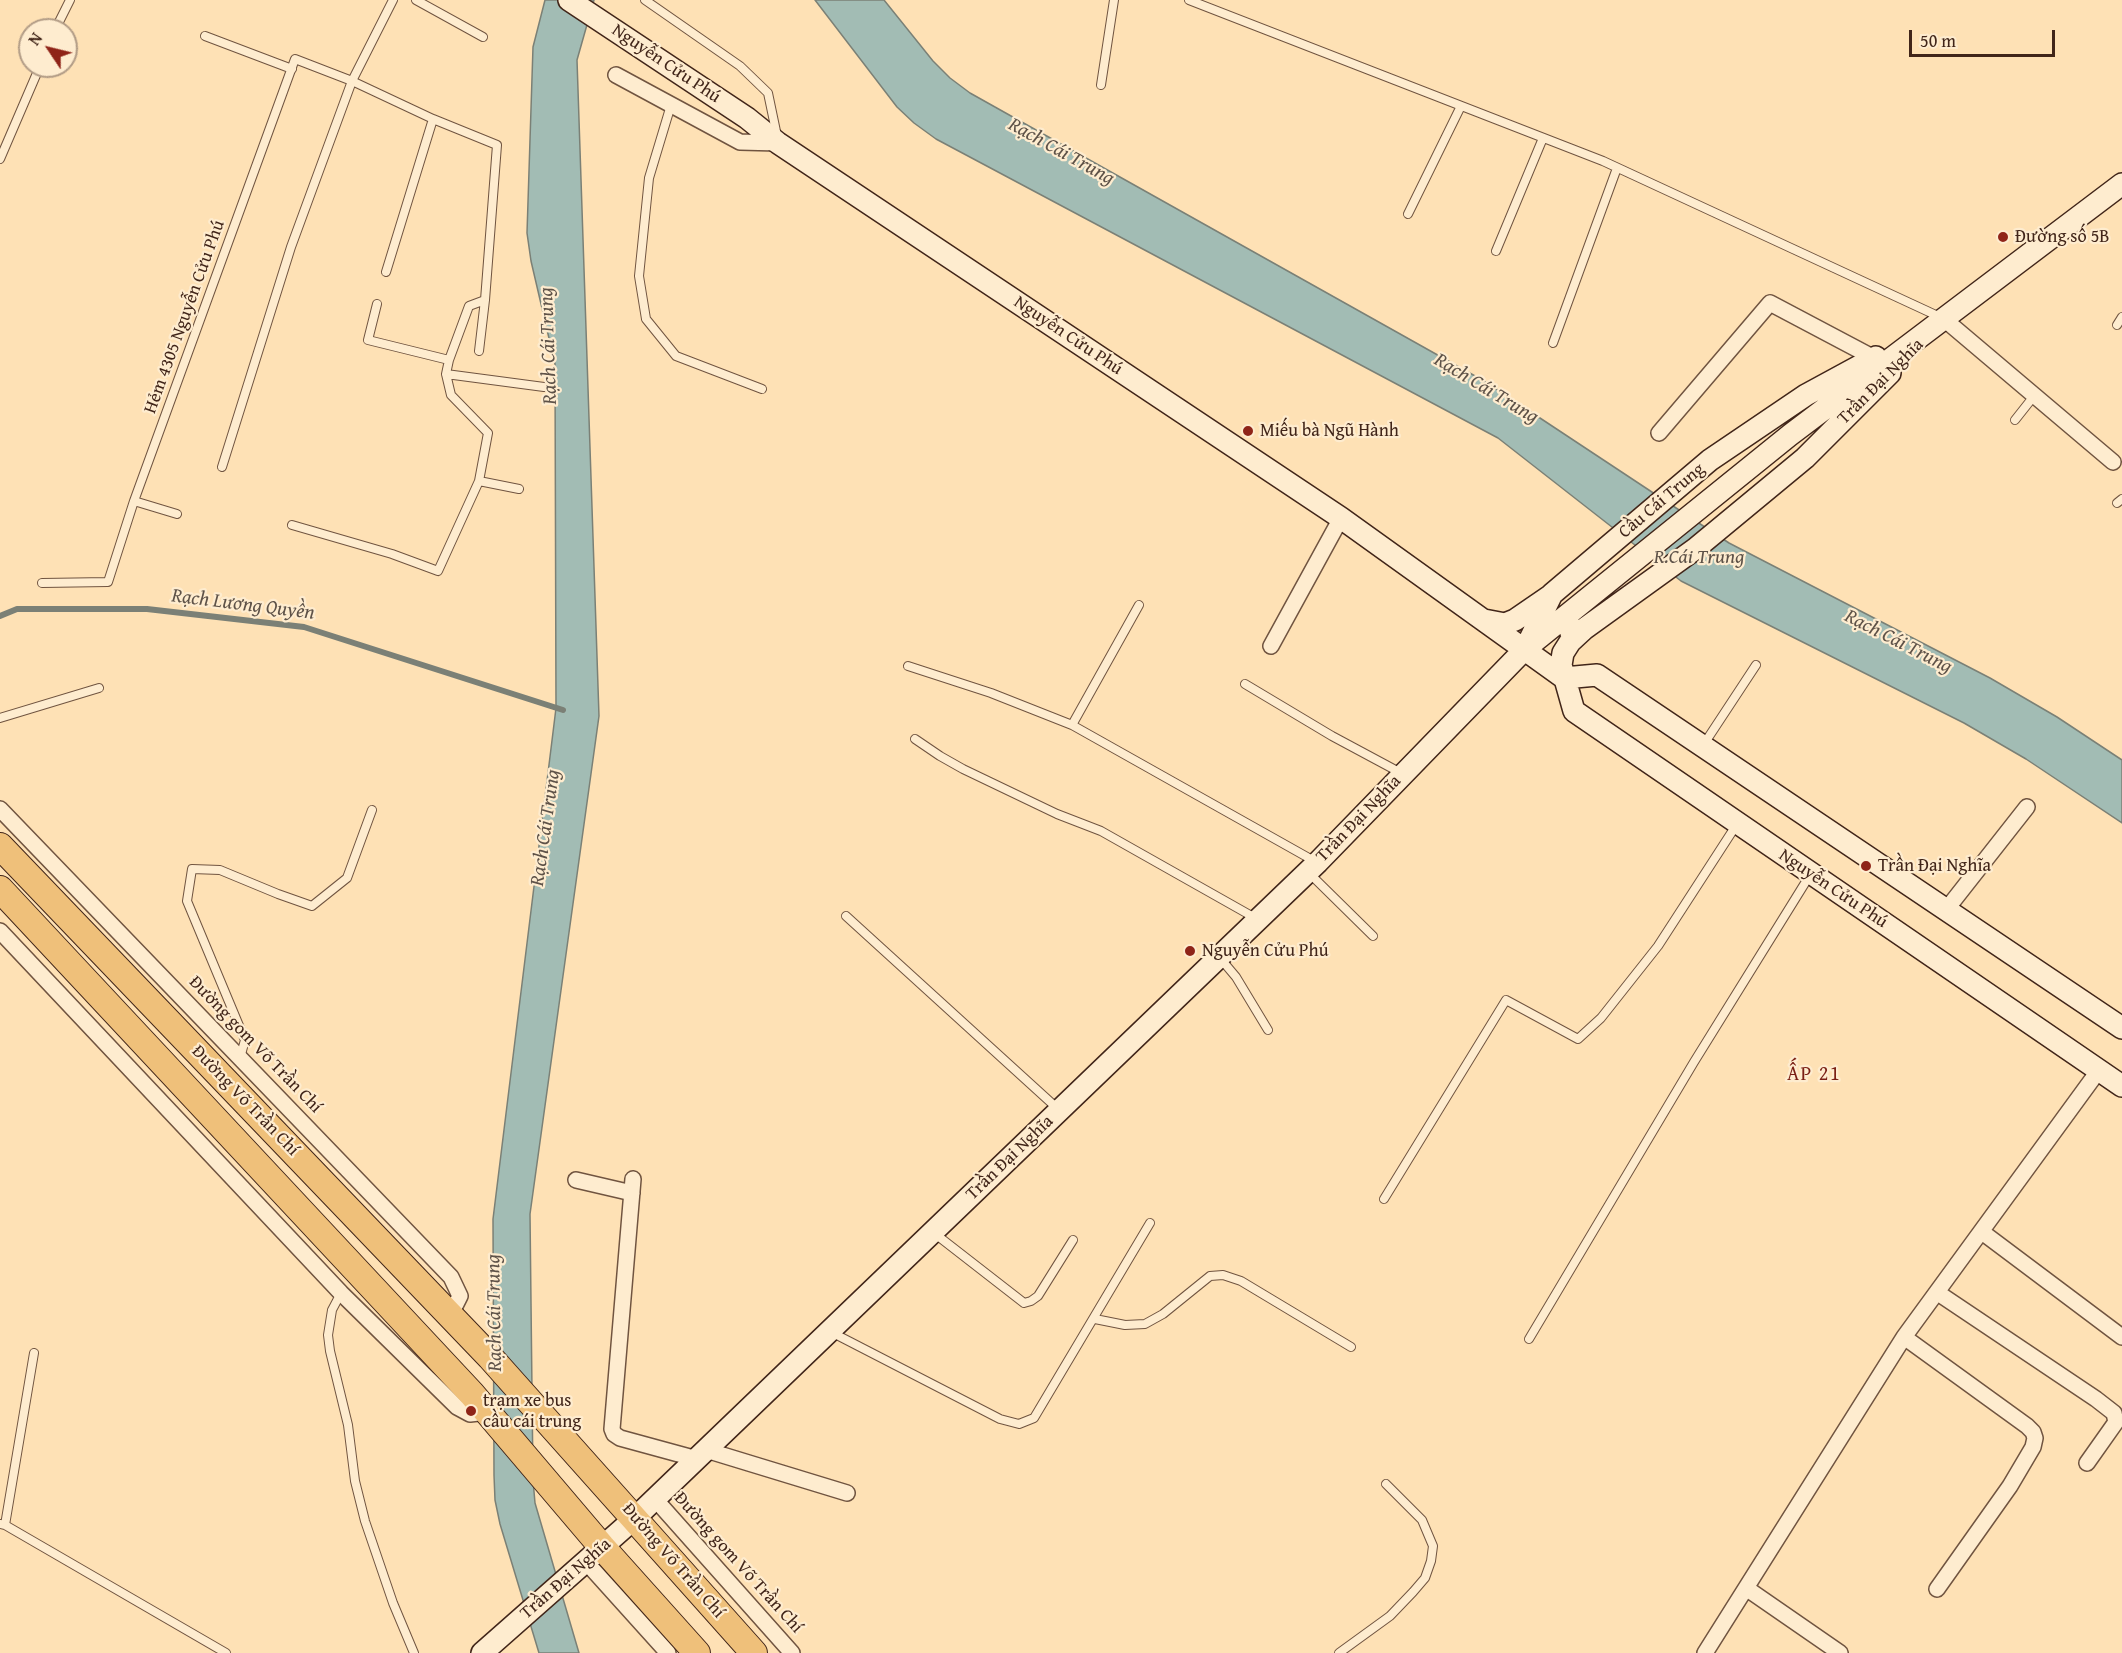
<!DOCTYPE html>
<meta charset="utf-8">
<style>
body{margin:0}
#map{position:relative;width:2122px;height:1653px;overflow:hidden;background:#fee1b5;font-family:"Gentium Book Plus",serif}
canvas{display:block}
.north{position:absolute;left:18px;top:18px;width:60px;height:60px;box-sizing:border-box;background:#feeccf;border:2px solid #b29c86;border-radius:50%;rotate:305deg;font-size:16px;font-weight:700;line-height:24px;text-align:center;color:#412519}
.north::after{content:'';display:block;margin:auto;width:21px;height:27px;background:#8f2418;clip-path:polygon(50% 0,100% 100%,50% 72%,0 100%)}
.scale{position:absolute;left:1909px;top:30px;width:146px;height:27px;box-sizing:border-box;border:3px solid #412519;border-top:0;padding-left:8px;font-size:18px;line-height:21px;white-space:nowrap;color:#412519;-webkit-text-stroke:4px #feeccf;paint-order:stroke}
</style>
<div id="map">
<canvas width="2122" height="1653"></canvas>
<div class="north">N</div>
<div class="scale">50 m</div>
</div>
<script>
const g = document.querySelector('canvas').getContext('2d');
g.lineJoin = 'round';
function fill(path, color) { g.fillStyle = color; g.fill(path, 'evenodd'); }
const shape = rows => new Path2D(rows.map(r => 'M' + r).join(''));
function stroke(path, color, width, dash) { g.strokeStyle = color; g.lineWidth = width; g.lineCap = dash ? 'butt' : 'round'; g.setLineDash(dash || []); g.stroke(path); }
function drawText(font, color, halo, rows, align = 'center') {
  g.font = font + ' "Gentium Book Plus",serif'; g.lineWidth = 4.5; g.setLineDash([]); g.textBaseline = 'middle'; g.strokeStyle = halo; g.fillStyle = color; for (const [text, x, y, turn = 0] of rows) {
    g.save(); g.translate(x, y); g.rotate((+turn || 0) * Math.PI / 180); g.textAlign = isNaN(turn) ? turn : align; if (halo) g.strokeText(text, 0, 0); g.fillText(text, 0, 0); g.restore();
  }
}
const water = shape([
 [545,0,594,0,577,60,599,716,530,1214,533,1480,535,1503,579,1653,539,1653,500,1524,495,1500,494,1475,493,1219,556,708,555,364,531,261,527,233,533,47,545,0],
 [815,0,884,0,933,61,950,78,970,93,1484,381,1729,543,1990,678,2057,717,2122,760,2122,823,2026,759,1964,723,1681,581,1498,438,936,139,914,123,897,107,815,0]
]);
fill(water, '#a2bcb4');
stroke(water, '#7b8076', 1.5);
stroke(shape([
 [0,616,17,609,147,609,304,627,563,710]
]), '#7b8076', 6);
const service = shape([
 [416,0,483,37],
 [645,0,740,66,768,93,777,136],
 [1189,0,1603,161,1940,317],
 [55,30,70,0],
 [205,36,292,69],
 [1101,85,1114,0],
 [671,105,649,178,639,276,646,319,676,356,762,389],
 [0,159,40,66],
 [1408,214,1461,106],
 [1496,251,1543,138],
 [386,272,433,119],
 [377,304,368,340,449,360],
 [2117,325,2122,317],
 [1553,343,1617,168],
 [479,351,485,300],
 [446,374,544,387],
 [2015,420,2034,396],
 [222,467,291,247,352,81,433,119,497,145,485,300,469,306,449,360,446,374,451,395,488,433,479,481,438,571,392,554,292,525],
 [479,481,519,489],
 [134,501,177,514],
 [2117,503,2122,499],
 [42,583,108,582,134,501,295,59,352,81,393,0],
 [908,666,991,693,1072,725,1316,862],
 [1245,684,1332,736,1401,773],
 [0,718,99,688],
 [1072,725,1139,605],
 [915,739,940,756,963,769,1057,814,1101,831,1257,919],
 [1704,744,1756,665],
 [1309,873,1373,936],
 [846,916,1058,1109],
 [1220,958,1236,977,1268,1030],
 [240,1058,245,1040,187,901,192,869,220,870,278,894,312,906,347,878,372,810],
 [1384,1199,1506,1000,1578,1039,1601,1018,1658,946,1737,824],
 [934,1233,1024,1303,1031,1301,1038,1296,1073,1240],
 [341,1293,332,1310,328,1335,330,1351,348,1425,355,1481,365,1521,393,1603,414,1653],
 [1095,1319,1125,1325,1145,1324,1163,1314,1210,1276,1223,1275,1241,1281,1351,1347],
 [831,1332,1000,1419,1019,1424,1034,1418,1150,1223],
 [1529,1339,1694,1062,1810,875],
 [0,1524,5,1525,226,1653],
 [5,1525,34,1353],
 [1339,1653,1390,1616,1413,1592,1425,1578,1431,1561,1433,1546,1422,1520,1386,1484]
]);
const minor = shape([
 [616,75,740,142,778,143],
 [1944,319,2113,462],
 [1659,433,1770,303,1874,358],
 [1271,646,1341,518],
 [0,809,451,1277,460,1296,450,1316],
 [1946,910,2027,807],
 [0,931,341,1293,457,1407,470,1414,487,1412],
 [633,1179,612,1429,614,1434,620,1438,697,1459],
 [576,1180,632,1193],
 [1982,1232,2122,1337],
 [1938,1293,2096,1399,2114,1413,2116,1422,2087,1463],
 [1904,1337,2027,1426,2033,1432,2035,1438,2033,1447,2010,1486,1937,1589],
 [706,1450,847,1493],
 [655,1499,792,1653],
 [586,1562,668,1653],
 [1746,1588,1840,1653],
 [1705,1653,1904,1337,2099,1070]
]);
const secondary = shape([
 [569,0,747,118,778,143,1341,518,1564,678,1597,675,2122,1028],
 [1484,620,1505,624,1515,620,1550,596],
 [1584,629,1570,642,1563,653,1561,665,1574,711,2122,1086],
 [1571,633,1584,629,1695,549,1805,458,1890,373],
 [1529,641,1552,594,1710,460,1806,395,1876,357],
 [482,1653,635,1518,1318,862,1525,649,1790,435,2122,184]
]);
const trunk = shape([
 [0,846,490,1357,754,1653],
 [0,889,472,1394,602,1547,697,1653]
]);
stroke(service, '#705440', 10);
stroke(minor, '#705440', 18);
stroke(secondary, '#412519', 24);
stroke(trunk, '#412519', 28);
stroke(service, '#feeccf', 8);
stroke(minor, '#feeccf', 15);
stroke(secondary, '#feeccf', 21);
stroke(trunk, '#efc07a', 26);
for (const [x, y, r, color] of [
 [2003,237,6,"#8f2418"],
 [1248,431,6,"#8f2418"],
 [1866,866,6,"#8f2418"],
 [1190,951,6,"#8f2418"],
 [471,1411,6,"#8f2418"]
]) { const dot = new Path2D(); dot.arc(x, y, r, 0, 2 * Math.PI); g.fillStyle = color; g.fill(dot); stroke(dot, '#feeccf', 2); }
drawText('18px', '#412519', '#feeccf', [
 ["Nguyễn Cửu Phú",666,64,34],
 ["Hẻm 4305 Nguyễn Cửu Phú",185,317,-70],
 ["Nguyễn Cửu Phú",1068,336,34],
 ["Trần Đại Nghĩa",1881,382,-45],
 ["Cầu Cái Trung",1662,501,-40],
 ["Trần Đại Nghĩa",1359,819,-46],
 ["Nguyễn Cửu Phú",1833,889,34],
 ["Đường gom Võ Trần Chí",255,1045,46],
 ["Đường Võ Trần Chí",245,1101,46],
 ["Trần Đại Nghĩa",1010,1158,-44],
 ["Đường Võ Trần Chí",673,1561,49],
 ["Đường gom Võ Trần Chí",738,1563,48],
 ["Trần Đại Nghĩa",566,1579,-41]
]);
drawText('18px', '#412519', '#feeccf', [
 ["Đường số 5B",2015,237],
 ["Miếu bà Ngũ Hành",1260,431],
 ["Trần Đại Nghĩa",1878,866],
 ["Nguyễn Cửu Phú",1202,951],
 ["trạm xe bus",483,1401],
 ["cầu cái trung",483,1422]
], 'left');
drawText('italic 20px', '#5e5248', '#feeccf', [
 ["Rạch Cái Trung",1061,152,29],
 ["Rạch Cái Trung",549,346,-92],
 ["Rạch Cái Trung",1486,389,31],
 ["R.Cái Trung",1699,558],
 ["Rạch Lương Quyền",243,605,7],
 ["Rạch Cái Trung",1898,642,27],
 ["Rạch Cái Trung",546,828,-82],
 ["Rạch Cái Trung",495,1313,-91]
]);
g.letterSpacing = '1.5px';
drawText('20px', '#7a1f14', '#feeccf', [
 ["ẤP 21",1814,1075]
]);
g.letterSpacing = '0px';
</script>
